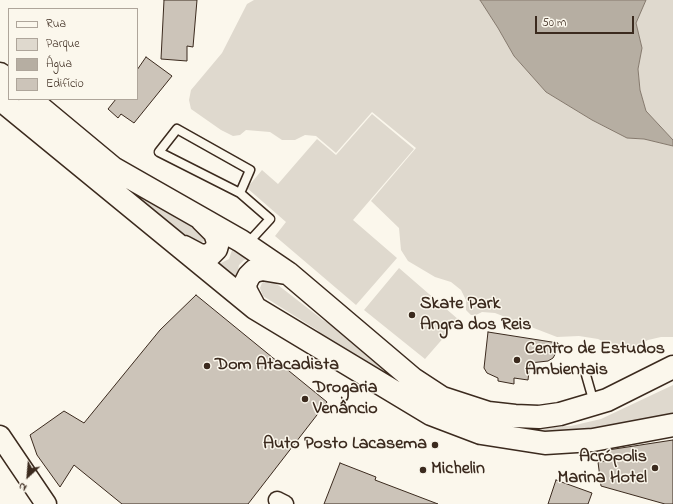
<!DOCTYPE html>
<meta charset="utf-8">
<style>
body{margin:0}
#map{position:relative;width:673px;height:504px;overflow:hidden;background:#fbf7ec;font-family:"Indie Flower",sans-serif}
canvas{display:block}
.legend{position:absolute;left:8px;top:8px;width:130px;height:92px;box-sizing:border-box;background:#fbf7ec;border:1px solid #aea59a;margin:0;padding:5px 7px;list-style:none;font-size:12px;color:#3b2a1e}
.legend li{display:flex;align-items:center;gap:8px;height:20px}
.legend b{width:20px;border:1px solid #aea59a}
.north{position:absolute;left:8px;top:456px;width:40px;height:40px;-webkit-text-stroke:3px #fbf7ec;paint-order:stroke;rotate:206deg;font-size:11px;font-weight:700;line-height:16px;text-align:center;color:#3b2a1e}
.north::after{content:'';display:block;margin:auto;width:14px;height:18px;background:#3b2a1e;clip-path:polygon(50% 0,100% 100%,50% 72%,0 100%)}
.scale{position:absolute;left:535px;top:16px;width:99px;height:18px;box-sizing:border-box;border:2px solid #3b2a1e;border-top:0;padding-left:5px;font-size:12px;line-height:14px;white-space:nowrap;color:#3b2a1e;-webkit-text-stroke:3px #fbf7ec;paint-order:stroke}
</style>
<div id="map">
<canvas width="673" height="504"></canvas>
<ul class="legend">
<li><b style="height:5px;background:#fbf7ec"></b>Rua</li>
<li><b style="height:11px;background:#dfd9ce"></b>Parque</li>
<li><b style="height:11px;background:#b6aea2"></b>Água</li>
<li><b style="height:11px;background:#ccc4b9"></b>Edifício</li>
</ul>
<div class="north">N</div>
<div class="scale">50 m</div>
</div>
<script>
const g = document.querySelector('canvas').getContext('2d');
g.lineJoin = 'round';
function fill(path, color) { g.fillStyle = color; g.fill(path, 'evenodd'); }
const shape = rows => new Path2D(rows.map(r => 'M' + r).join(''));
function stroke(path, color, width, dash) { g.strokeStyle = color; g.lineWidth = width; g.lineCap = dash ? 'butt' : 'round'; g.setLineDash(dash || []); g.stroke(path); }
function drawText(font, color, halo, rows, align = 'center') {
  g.font = font + ' "Indie Flower",sans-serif'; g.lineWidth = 3; g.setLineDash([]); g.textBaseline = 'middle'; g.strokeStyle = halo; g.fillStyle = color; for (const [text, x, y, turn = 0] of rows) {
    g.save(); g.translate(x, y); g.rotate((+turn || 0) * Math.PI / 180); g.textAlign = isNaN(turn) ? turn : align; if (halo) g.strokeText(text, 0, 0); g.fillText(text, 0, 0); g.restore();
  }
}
fill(shape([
 [254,0,480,0,498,28,514,56,546,92,592,120,627,138,644,139,673,146,673,337,661,337,648,340,629,350,615,347,598,339,579,336,557,337,495,313,482,312,476,315,471,315,466,310,466,300,461,290,451,282,435,277,408,261,401,250,399,228,371,201,416,148,372,112,336,153,316,136,305,135,295,140,282,140,270,132,246,130,240,135,233,136,221,130,191,109,189,100,191,90,222,53,247,4],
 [646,0,673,0,673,140,646,111,640,90,638,69,642,48,636,23],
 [11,99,21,99,207,235,206,240,200,243,195,242,131,199],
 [372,114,414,149,353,220,397,258,356,305,275,236,286,222,247,188,262,170,278,184,317,139,336,155],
 [233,247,251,258,244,260,239,265,236,279,219,264,229,259],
 [399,268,459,320,425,359,364,310],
 [267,280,274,282,323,320,352,336,441,407,327,340,317,330,263,296,260,288,262,283],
 [673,385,673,416,604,429,541,433,511,429,511,425,539,427,571,426,601,419]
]), '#dfd9ce');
const water = shape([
 [480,0,646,0,636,23,642,48,638,69,640,90,646,111,673,140,673,146,644,139,627,138,592,120,546,92,514,56,498,28,480,0]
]);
fill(water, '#b6aea2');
stroke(water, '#85796d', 1);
const building = shape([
 [164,0,197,0,193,47,187,46,187,61,161,59,164,0],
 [146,57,172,76,134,123,121,114,118,118,108,109,116,99,137,99,137,70,146,57],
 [196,295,327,402,248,504,122,504,74,465,60,487,37,455,30,435,64,411,84,423,160,330,196,295],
 [488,332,558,343,558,349,553,358,548,361,530,363,528,380,514,378,514,384,498,381,498,378,487,373,484,368,488,332],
 [673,440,673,504,665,504,601,486,598,462,611,460,608,450,673,440],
 [340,463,376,477,375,480,438,504,324,504,340,463],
 [556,480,592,493,588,504,548,504,556,480]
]);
fill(building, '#ccc4b9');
stroke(building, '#3b2a1e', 1);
const service = shape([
 [240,193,250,170,177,129,159,152,240,193,270,219,247,244],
 [586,375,594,403]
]);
const minor = shape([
 [277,500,285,504]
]);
const tertiary = shape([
 [0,436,46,504]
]);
const secondary = shape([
 [0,74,9,82],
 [0,99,255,308,431,414,481,433,545,443,593,440,673,425],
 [30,99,113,168,241,241,288,273,413,379,442,398,488,413,515,416,539,417,560,414,607,400,673,367],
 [184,247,201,256,210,255,216,249,218,242,215,233,202,220],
 [255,308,246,291,245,284,249,276,254,271,262,269,286,273]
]);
stroke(service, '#3b2a1e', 11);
stroke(minor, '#3b2a1e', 19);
stroke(tertiary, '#3b2a1e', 23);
stroke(secondary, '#3b2a1e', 25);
stroke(service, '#fbf7ec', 8);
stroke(minor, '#fbf7ec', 16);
stroke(tertiary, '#fbf7ec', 20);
stroke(secondary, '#fbf7ec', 22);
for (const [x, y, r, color] of [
 [412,315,4,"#3b2a1e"],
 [517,360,4,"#3b2a1e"],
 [207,366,4,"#3b2a1e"],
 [305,399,4,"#3b2a1e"],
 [435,445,4,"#3b2a1e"],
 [655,468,4,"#3b2a1e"],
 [423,470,4,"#3b2a1e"]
]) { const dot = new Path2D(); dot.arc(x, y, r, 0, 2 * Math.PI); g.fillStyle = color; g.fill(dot); stroke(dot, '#fbf7ec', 1.5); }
drawText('bold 18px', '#3b2a1e', '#fbf7ec', [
 ["Skate Park",420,305],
 ["Angra dos Reis",420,326],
 ["Centro de Estudos",525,350],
 ["Ambientais",525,371],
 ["Dom Atacadista",215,366],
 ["Drogaria",313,389],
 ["Venâncio",313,410],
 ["Auto Posto Lacasema",427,445,"right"],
 ["Acrópolis",647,458,"right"],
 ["Marina Hotel",647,479,"right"],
 ["Michelin",431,470]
], 'left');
</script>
